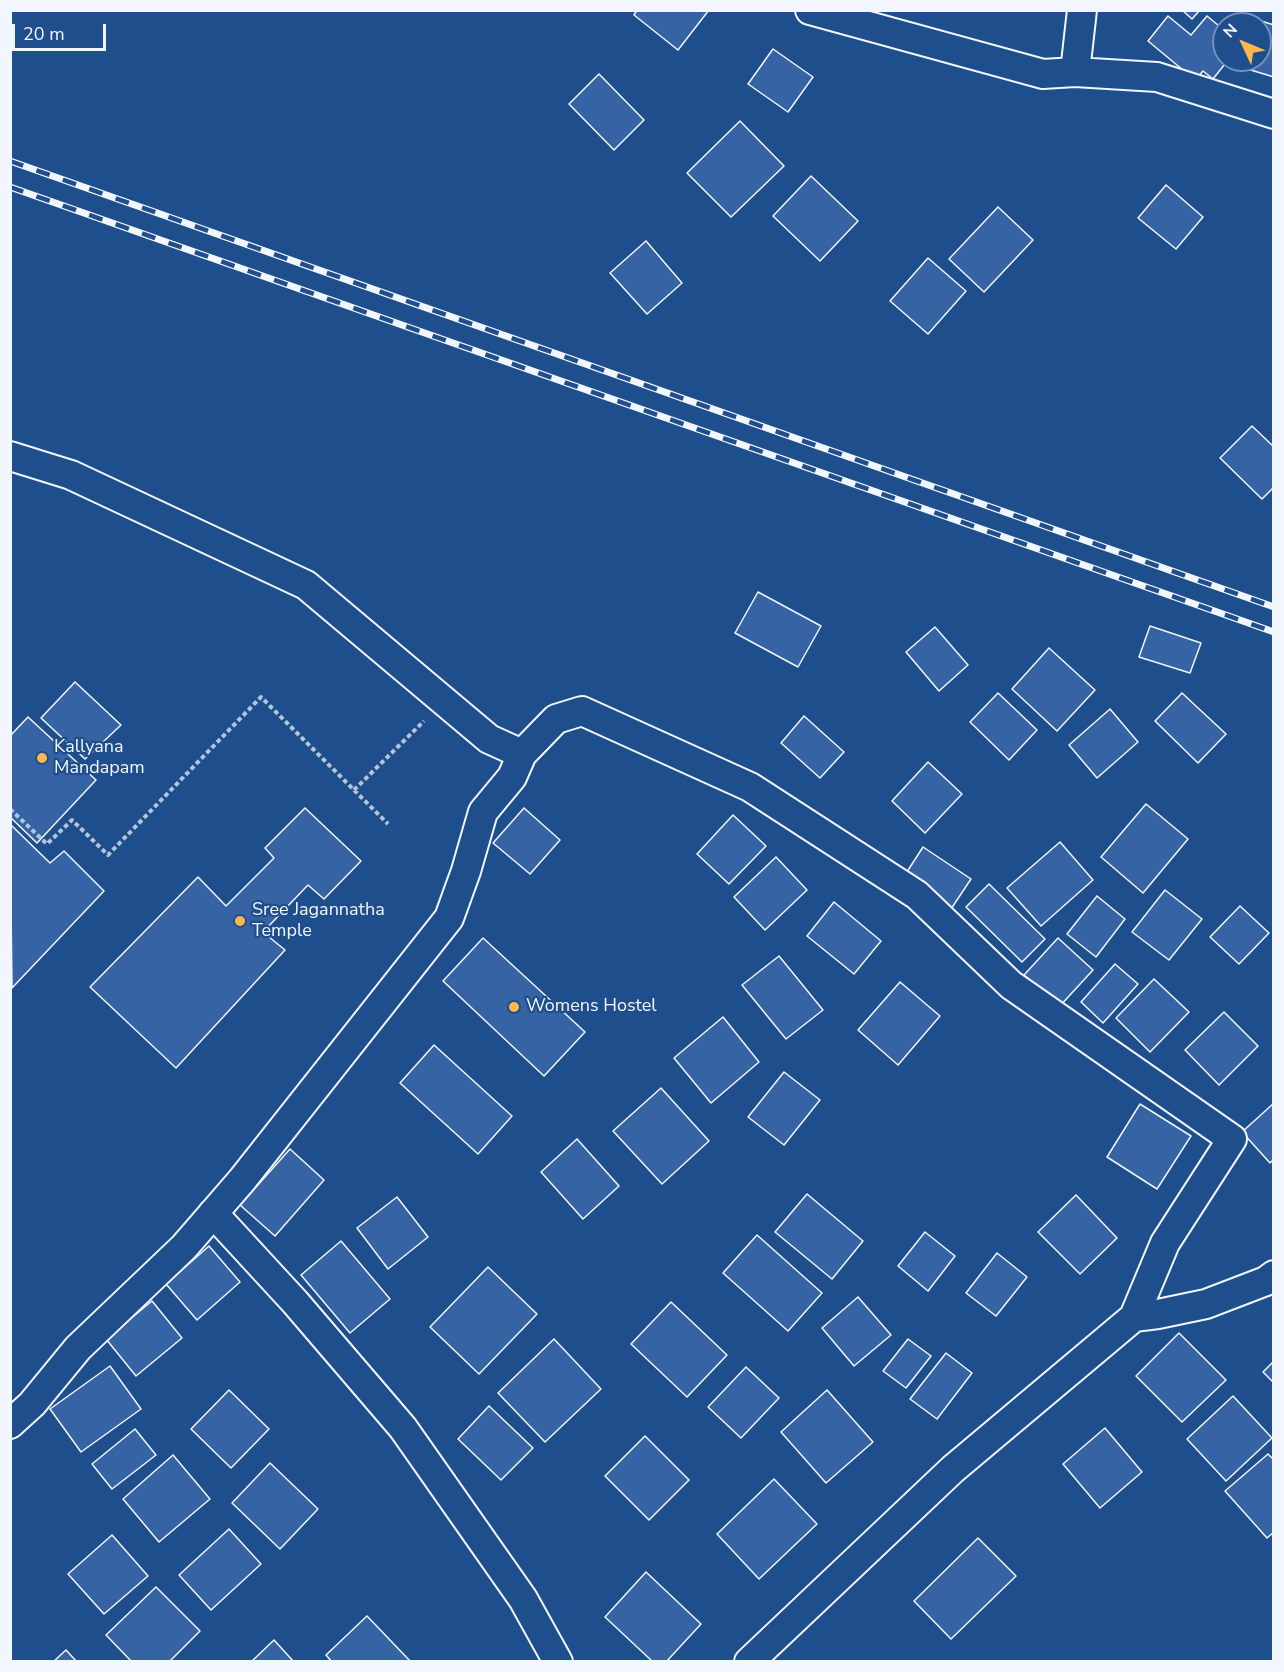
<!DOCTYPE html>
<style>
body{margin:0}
#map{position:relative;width:1284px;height:1672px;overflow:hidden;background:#1f4e8c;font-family:"Nunito Sans",sans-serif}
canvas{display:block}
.frame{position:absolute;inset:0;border:12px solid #f2f6ff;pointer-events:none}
.north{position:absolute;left:1212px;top:12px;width:60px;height:60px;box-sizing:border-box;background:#1f4e8c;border:2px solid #7391ba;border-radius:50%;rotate:314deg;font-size:16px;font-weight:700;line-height:24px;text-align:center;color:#f2f6ff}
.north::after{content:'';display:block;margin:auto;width:21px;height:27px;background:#ffb74d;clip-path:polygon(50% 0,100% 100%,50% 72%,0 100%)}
.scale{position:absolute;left:12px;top:24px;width:94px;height:27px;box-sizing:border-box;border:3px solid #f2f6ff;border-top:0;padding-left:8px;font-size:18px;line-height:21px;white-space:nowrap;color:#f2f6ff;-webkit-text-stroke:4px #1f4e8c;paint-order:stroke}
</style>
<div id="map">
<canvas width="1284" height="1672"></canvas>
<div class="frame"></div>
<div class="north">N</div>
<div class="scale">20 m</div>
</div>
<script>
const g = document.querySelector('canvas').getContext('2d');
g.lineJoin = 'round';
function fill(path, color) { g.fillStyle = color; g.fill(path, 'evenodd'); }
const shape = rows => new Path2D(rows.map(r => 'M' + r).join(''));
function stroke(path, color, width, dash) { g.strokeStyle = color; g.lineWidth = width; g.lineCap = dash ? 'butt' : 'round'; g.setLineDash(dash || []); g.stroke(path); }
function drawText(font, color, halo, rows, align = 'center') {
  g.font = font + ' "Nunito Sans",sans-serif'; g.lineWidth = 4.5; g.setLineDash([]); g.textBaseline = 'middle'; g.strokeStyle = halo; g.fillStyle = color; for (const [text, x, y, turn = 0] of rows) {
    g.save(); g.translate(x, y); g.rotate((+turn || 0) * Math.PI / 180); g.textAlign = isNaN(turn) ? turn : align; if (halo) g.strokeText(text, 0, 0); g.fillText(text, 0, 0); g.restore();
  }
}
const building = shape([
 [637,10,709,10,678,50,634,15,637,10],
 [1182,10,1200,10,1192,19,1182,10],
 [1168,16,1191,35,1207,16,1224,30,1224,60,1228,60,1213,79,1203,71,1195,80,1148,41,1168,16],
 [1258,20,1274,25,1274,77,1244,68,1246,60,1260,60,1260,24,1257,24,1258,20],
 [773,49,813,77,788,112,748,84,773,49],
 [599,74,644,120,614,150,569,104,599,74],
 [740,121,784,166,731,217,687,173,740,121],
 [811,176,858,221,820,261,773,216,811,176],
 [1166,185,1203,217,1176,249,1138,218,1166,185],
 [998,207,1033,240,984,292,949,259,998,207],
 [646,241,682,283,647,314,610,273,646,241],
 [928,258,966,291,928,334,890,301,928,258],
 [1252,426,1274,447,1274,487,1262,499,1220,458,1252,426],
 [758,592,821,626,798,667,735,633,758,592],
 [1150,626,1201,643,1190,673,1139,657,1150,626],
 [935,627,968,665,939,691,906,652,935,627],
 [1049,648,1095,690,1057,731,1012,689,1049,648],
 [75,682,121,725,85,759,41,718,75,682],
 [998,693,1037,730,1009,760,970,722,998,693],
 [1182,693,1226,734,1198,763,1155,721,1182,693],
 [1110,709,1138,742,1097,778,1069,745,1110,709],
 [804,716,844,752,820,778,781,743,804,716],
 [28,717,96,780,37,843,10,817,10,736,28,717],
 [928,762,962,794,925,833,892,801,928,762],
 [1146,804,1188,839,1143,893,1101,857,1146,804],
 [305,808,361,861,324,899,308,885,263,932,285,950,176,1068,90,987,198,877,226,906,274,858,265,848,305,808],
 [524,808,560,840,530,874,493,843,524,808],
 [733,815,766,846,729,884,697,854,733,815],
 [10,824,50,863,64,851,104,891,12,988,10,824],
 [1060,842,1093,880,1041,926,1007,888,1060,842],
 [923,847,971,879,951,909,903,878,923,847],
 [776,857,807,890,765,930,734,897,776,857],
 [989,884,1045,939,1022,962,966,907,989,884],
 [1165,890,1202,919,1169,960,1132,932,1165,890],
 [1097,896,1125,919,1096,957,1067,934,1097,896],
 [834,902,881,941,854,974,807,936,834,902],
 [1240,906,1269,933,1239,964,1210,937,1240,906],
 [483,938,585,1032,544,1076,443,981,483,938],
 [1058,938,1093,970,1059,1007,1024,975,1058,938],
 [779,956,823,1010,786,1039,742,985,779,956],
 [1115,964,1138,984,1103,1023,1081,1002,1115,964],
 [1154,979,1189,1012,1150,1052,1116,1018,1154,979],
 [900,982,940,1016,898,1065,858,1030,900,982],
 [1224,1012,1258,1046,1219,1085,1185,1050,1224,1012],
 [723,1017,759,1062,711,1103,674,1058,723,1017],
 [434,1045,512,1116,478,1154,400,1083,434,1045],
 [784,1072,820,1100,784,1145,748,1117,784,1072],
 [661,1088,709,1141,662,1184,613,1131,661,1088],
 [1274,1103,1274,1159,1270,1163,1242,1132,1274,1103],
 [1140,1104,1191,1136,1157,1189,1107,1157,1140,1104],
 [577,1139,619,1186,583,1219,541,1172,577,1139],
 [290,1149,324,1180,275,1236,240,1205,290,1149],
 [807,1194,863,1241,832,1279,775,1232,807,1194],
 [1076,1195,1117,1238,1080,1274,1038,1232,1076,1195],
 [397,1197,428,1237,388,1269,357,1228,397,1197],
 [925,1232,955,1256,928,1291,898,1266,925,1232],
 [757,1235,822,1293,788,1331,723,1273,757,1235],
 [341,1241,390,1299,350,1333,301,1275,341,1241],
 [209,1246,240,1282,197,1320,166,1284,209,1246],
 [997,1253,1027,1277,996,1316,966,1293,997,1253],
 [488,1267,537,1314,479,1374,430,1327,488,1267],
 [858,1297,891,1335,854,1366,822,1328,858,1297],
 [152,1301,182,1338,136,1376,106,1339,152,1301],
 [671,1302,727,1355,687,1397,631,1344,671,1302],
 [1179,1333,1226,1380,1182,1422,1136,1376,1179,1333],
 [554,1339,601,1389,545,1442,498,1393,554,1339],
 [908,1339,931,1356,906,1388,883,1371,908,1339],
 [946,1353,972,1373,937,1419,910,1399,946,1353],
 [1274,1361,1274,1383,1263,1372,1274,1361],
 [110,1366,141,1409,81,1452,50,1409,110,1366],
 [746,1367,779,1398,741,1438,708,1407,746,1367],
 [229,1390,269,1429,231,1468,191,1429,229,1390],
 [827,1390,873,1442,826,1483,781,1432,827,1390],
 [1233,1396,1272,1438,1226,1481,1187,1439,1233,1396],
 [489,1406,533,1448,501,1480,458,1439,489,1406],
 [1105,1428,1142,1472,1100,1508,1063,1464,1105,1428],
 [135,1429,156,1455,112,1489,92,1464,135,1429],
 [645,1436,689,1480,649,1520,605,1476,645,1436],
 [1268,1454,1274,1460,1274,1532,1267,1538,1225,1491,1268,1454],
 [173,1455,210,1499,159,1542,123,1499,173,1455],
 [270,1463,318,1509,280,1549,232,1503,270,1463],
 [774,1479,817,1524,759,1579,717,1534,774,1479],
 [229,1529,261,1564,211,1610,179,1575,229,1529],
 [112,1535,148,1576,104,1614,68,1574,112,1535],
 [978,1538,1016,1576,951,1639,914,1601,978,1538],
 [646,1572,701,1624,666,1662,653,1662,605,1617,646,1572],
 [156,1587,200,1631,169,1662,132,1662,106,1635,156,1587],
 [367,1616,411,1662,332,1662,326,1655,367,1616],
 [274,1640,294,1662,251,1662,274,1640],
 [66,1650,77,1662,53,1662,66,1650]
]);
fill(building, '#3563a3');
stroke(building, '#f2f6ff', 1.5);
const street = shape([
 [810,10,1043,74,1075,72],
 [1082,10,1075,72,1157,77,1274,114],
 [10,456,71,475,306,585,489,739,522,754,556,719,582,711,750,787,917,895,1011,985,1232,1139,1165,1243,1134,1317,953,1469,749,1662],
 [213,1213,295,1302,403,1428,523,1599,558,1662],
 [1134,1317,1158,1314,1206,1304,1266,1281,1274,1275],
 [10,1424,32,1404,78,1348,184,1247,242,1180,449,918,466,871,483,812,512,777,522,754]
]);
stroke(street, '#f2f6ff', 32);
stroke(shape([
 [354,790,424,721],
 [10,809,47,844,72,820,108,855,261,697,388,824]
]), '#b3c4dc', 4, [4.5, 3]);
stroke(street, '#1f4e8c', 28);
const rail = shape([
 [10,161,1274,607],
 [10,187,1274,632]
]);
stroke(rail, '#f2f6ff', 7);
stroke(rail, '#1f4e8c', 4.5, [14]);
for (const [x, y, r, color] of [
 [42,758,6,"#ffb74d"],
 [240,921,6,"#ffb74d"],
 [514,1007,6,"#ffb74d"]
]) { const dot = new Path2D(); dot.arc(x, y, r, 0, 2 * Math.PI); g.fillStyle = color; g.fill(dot); stroke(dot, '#1f4e8c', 2); }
drawText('18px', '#f2f6ff', '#1f4e8c', [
 ["Kallyana",54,748],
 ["Mandapam",54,769],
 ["Sree Jagannatha",252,911],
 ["Temple",252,932],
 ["Womens Hostel",526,1007]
], 'left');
</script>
